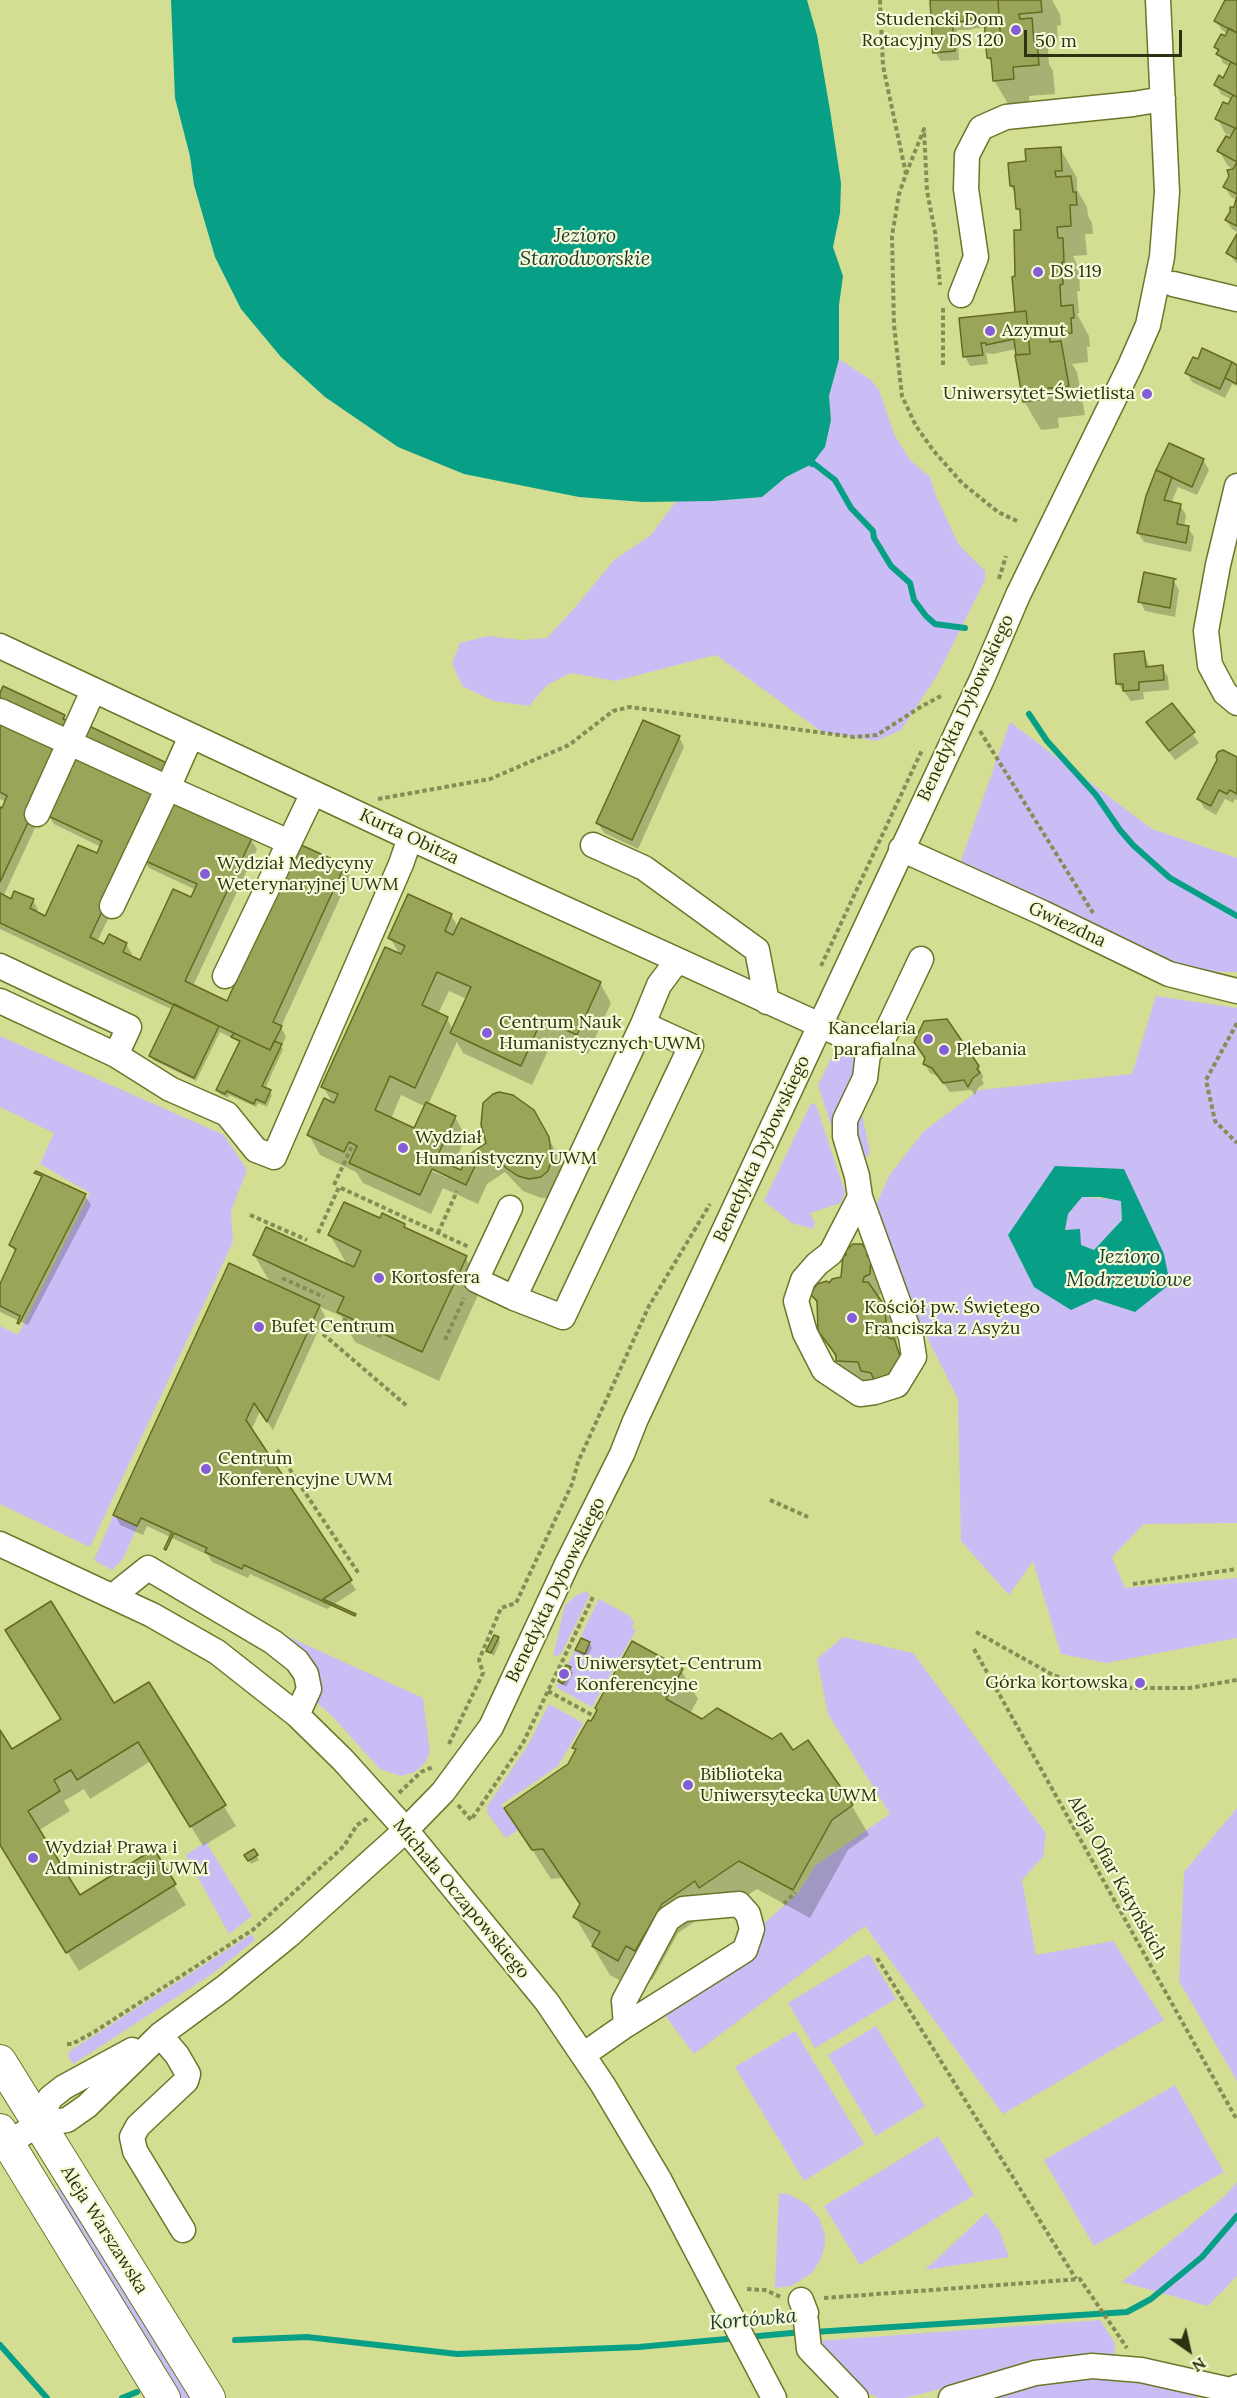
<!DOCTYPE html>
<meta charset="utf-8">
<style>
body{margin:0}
#map{position:relative;width:1237px;height:2398px;overflow:hidden;background:#d3de92;font-family:Lora,serif}
canvas{display:block}
.north{position:absolute;left:1159px;top:2320px;width:60px;height:60px;-webkit-text-stroke:4px #f5fbd6;paint-order:stroke;rotate:146deg;font-size:16px;font-weight:700;line-height:24px;text-align:center;color:#2d3111}
.north::after{content:'';display:block;margin:auto;width:21px;height:27px;background:#2d3111;clip-path:polygon(50% 0,100% 100%,50% 72%,0 100%)}
.scale{position:absolute;left:1024px;top:30px;width:158px;height:27px;box-sizing:border-box;border:3px solid #2d3111;border-top:0;padding-left:8px;font-size:18px;line-height:21px;white-space:nowrap;color:#2d3111;-webkit-text-stroke:4px #f5fbd6;paint-order:stroke}
</style>
<div id="map">
<canvas width="1237" height="2398"></canvas>
<div class="north">N</div>
<div class="scale">50 m</div>
</div>
<script>
const g = document.querySelector('canvas').getContext('2d');
g.lineJoin = 'round';
function fill(path, color) { g.fillStyle = color; g.fill(path, 'evenodd'); }
const shape = rows => new Path2D(rows.map(r => 'M' + r).join(''));
function stroke(path, color, width, dash) { g.strokeStyle = color; g.lineWidth = width; g.lineCap = dash ? 'butt' : 'round'; g.setLineDash(dash || []); g.stroke(path); }
function drawText(font, color, halo, rows, align = 'center') {
  g.font = font + ' Lora,serif'; g.lineWidth = 4.5; g.setLineDash([]); g.textBaseline = 'middle'; g.strokeStyle = halo; g.fillStyle = color; for (const [text, x, y, turn = 0] of rows) {
    g.save(); g.translate(x, y); g.rotate((+turn || 0) * Math.PI / 180); g.textAlign = isNaN(turn) ? turn : align; if (halo) g.strokeText(text, 0, 0); g.fillText(text, 0, 0); g.restore();
  }
}
fill(shape([
 [839,359,871,380,879,390,895,436,911,461,930,477,936,496,959,545,985,571,985,580,938,674,901,730,876,741,822,732,716,655,615,681,571,673,547,685,529,706,494,701,462,686,452,663,460,643,488,636,521,640,547,638,578,604,614,560,651,535,677,500,713,501,762,497,786,477,812,464,831,420,829,396],
 [1010,722,1152,829,1237,858,1237,972,1184,971,961,861],
 [1156,996,1237,1008,1237,1523,1144,1524,1112,1557,1125,1588,1237,1578,1237,1638,1106,1663,1061,1654,1033,1561,1009,1595,961,1541,958,1399,911,1305,876,1205,889,1176,924,1131,979,1090,1132,1074],
 [1124,1169,1135,1312,1095,1299,1008,1235],
 [0,1036,224,1135,247,1170,231,1211,233,1242,90,1547,0,1504,0,1326,18,1335,90,1193,40,1164,54,1133,0,1107],
 [837,1047,852,1054,855,1064,855,1076,835,1130,832,1128,818,1085],
 [811,1103,816,1105,845,1192,841,1203,810,1213,815,1223,813,1229,792,1223,764,1201],
 [861,1110,870,1152,862,1165,854,1125],
 [1082,1197,1121,1200,1122,1220,1094,1251,1081,1245,1065,1230,1068,1214],
 [114,1514,138,1525,123,1559,112,1570,94,1560],
 [588,1591,589,1597,561,1654,553,1657,565,1605,577,1595],
 [599,1599,630,1616,634,1623,632,1628,636,1630,592,1707,556,1687,559,1682,564,1684,572,1667,567,1665,575,1650,585,1654,590,1642,581,1636],
 [267,1627,423,1698,430,1752,425,1763,415,1772,401,1776,380,1769,333,1717,311,1697],
 [843,1637,913,1653,1046,1833,1043,1857,1022,1880,1036,1955,1113,1941,1164,2020,1003,2114,865,1926,694,2054,664,2014,799,1892,816,1865,890,1814,828,1714,817,1659],
 [549,1704,583,1723,558,1766,501,1805,518,1830,506,1838,488,1814,487,1807,528,1745],
 [1237,1808,1237,2081,1179,1981,1184,1872],
 [206,1842,252,1916,229,1934,186,1855],
 [252,1934,255,1940,212,1974,73,2064,68,2056,70,2051],
 [869,1954,896,1999,815,2048,788,2003],
 [876,2026,925,2106,876,2136,828,2055],
 [795,2031,864,2144,804,2181,735,2067],
 [1175,2085,1224,2172,1094,2246,1044,2160],
 [938,2136,974,2195,860,2265,824,2206],
 [1237,2182,1237,2276,1208,2306,1122,2282,1224,2197],
 [62,2187,193,2398,179,2398,53,2193],
 [779,2193,788,2194,807,2204,819,2218,825,2235,825,2244,821,2259,812,2273,791,2286,775,2288],
 [986,2213,1000,2232,1009,2257,925,2270],
 [1100,2320,1115,2343,1115,2353,1105,2360,1043,2363,905,2398,879,2398,849,2384,816,2341],
 [1102,2375,1207,2392,1196,2398,972,2398,1027,2383]
]), '#cabdf6');
fill(shape([
 [171,0,807,0,817,35,830,110,841,183,840,213,833,247,843,276,839,305,839,359,829,396,831,420,825,447,812,464,786,477,762,497,713,501,643,502,579,497,464,474,398,447,325,397,281,357,241,309,215,257,194,185,190,156,175,98],
 [1055,1166,1124,1169,1164,1254,1170,1284,1135,1312,1095,1299,1071,1310,1034,1287,1008,1235],
 [1082,1197,1100,1197,1121,1201,1122,1220,1094,1250,1081,1245,1080,1229,1065,1230,1068,1214]
]), '#079f85');
fill(shape([
 [932,0,1052,0,1060,14,1061,25,1057,26,1058,41,1044,42,1048,49,1049,64,1053,71,1055,94,1029,96,1030,108,1011,109,994,80,993,65,988,58,986,27,971,29,972,30,957,30,959,60,941,61,935,52],
 [1227,0,1237,1,1237,200,1231,197,1225,187,1235,170,1228,166,1219,151,1232,137,1225,133,1217,118,1232,100,1221,94,1216,85,1224,80,1230,67,1223,63,1216,47,1228,34,1222,30,1216,21],
 [1060,148,1077,178,1077,190,1087,207,1088,216,1092,223,1093,234,1085,234,1087,255,1073,256,1079,269,1080,291,1077,291,1079,313,1077,314,1089,336,1090,347,1087,347,1088,362,1072,364,1077,372,1085,415,1058,418,1059,428,1041,430,1024,401,1016,349,993,354,986,353,988,364,970,366,965,356,960,320,1017,313,1016,278,1023,231,1016,195,1011,186,1027,162],
 [1237,202,1237,232,1232,229,1226,220],
 [1237,237,1237,264,1228,253],
 [1203,350,1237,366,1237,386,1232,384,1225,398,1192,382,1187,373,1198,361],
 [1169,445,1203,460,1209,470,1197,495,1178,487,1171,503,1180,505,1186,515,1184,527,1188,528,1194,537,1191,552,1144,542,1138,533],
 [1173,580,1179,590,1175,617,1145,611,1140,601],
 [1144,653,1150,668,1162,667,1168,677,1169,690,1143,692,1144,699,1131,701,1118,684],
 [0,697,64,716,68,723,176,776,97,942,105,946,126,944,132,954,130,957,141,962,192,899,196,890,149,868,143,859,251,840,257,849,193,986,228,1003,344,866,350,876,281,1027,286,1037,281,1047,283,1049,265,1089,272,1095,267,1107,258,1103,256,1107,229,1095,228,1098,220,1094,218,1090,240,1043,234,1039,220,1032,196,1081,153,1060,151,1056,173,1010,0,929,0,809,3,810,6,802,0,799],
 [54,787,48,815,54,824,101,847,97,855,46,918,37,913,38,910,33,900,11,901,3,897],
 [1172,705,1199,743,1175,760,1154,732],
 [679,737,684,747,638,849,604,833,598,823],
 [1237,759,1237,800,1235,799,1233,803,1225,799,1216,815,1204,808,1199,799],
 [451,915,458,927,600,983,611,1003,588,1054,554,1038,532,1085,463,1053,457,1042,428,1105,455,1117,466,1137,452,1168,461,1171,488,1143,506,1094,521,1101,536,1116,560,1159,563,1174,553,1197,541,1198,523,1191,505,1172,487,1184,478,1204,443,1188,431,1214,363,1183,356,1172,320,1155,309,1135,333,1104,323,1086,400,955,390,938],
 [449,991,467,999,453,1030,447,1018,438,1014],
 [401,1095,426,1107,415,1130,391,1119],
 [426,1165,448,1175,448,1178,424,1168],
 [927,1059,978,1066,983,1076,982,1080,984,1084,978,1088,975,1095,971,1090,950,1092,939,1077,930,1073,925,1064],
 [85,1196,91,1205,28,1325,0,1312,0,1287,16,1253,11,1245],
 [380,1220,404,1225,406,1229,465,1257,482,1286,439,1381,355,1342,341,1316,320,1307,325,1316,273,1430,260,1411,251,1431,356,1590,327,1609,250,1574,248,1578,212,1562,208,1555,147,1526,143,1535,120,1525,115,1515,271,1284,254,1255,348,1266,330,1235],
 [866,1252,881,1279,881,1294,876,1296,896,1327,897,1347,911,1377,869,1382,849,1381,820,1330,818,1306,812,1294,842,1279],
 [498,1638,500,1642,494,1656,488,1651],
 [589,1643,592,1648,587,1657,580,1654,577,1649],
 [570,1668,573,1673,566,1687,559,1681],
 [681,1670,698,1699,690,1714,702,1720,793,1752,807,1742,852,1806,869,1835,848,1850,810,1918,757,1889,717,1916,712,1910,678,1933,652,1980,643,1974,635,1989,610,1975,575,1917,581,1906,561,1878,551,1879,506,1809,569,1765,576,1751,574,1748,591,1723],
 [149,1684,236,1826,203,1846,151,1761,90,1799,84,1789,64,1801,70,1811,38,1831,79,1897,154,1851,186,1905,79,1971,0,1844,0,1733,12,1751,114,1706],
 [253,1851,259,1860,251,1864,246,1855]
]), '#0003');
stroke(shape([
 [812,464,808,459,835,480,851,508,873,531,874,538,891,566,910,583,914,600,926,616,935,624,965,628],
 [1029,714,1047,741,1096,795,1120,830,1133,845,1170,878,1237,916],
 [814,2332,1127,2312,1151,2299,1202,2257,1237,2216],
 [748,2337,803,2332],
 [235,2340,307,2337,457,2354,639,2347,738,2338],
 [0,2345,47,2398],
 [122,2398,137,2392]
]), '#079f85', 6);
const building = shape([
 [930,0,998,0,1001,46,986,47,984,18,967,19,967,21,957,22,957,20,952,20,955,51,933,53,930,0],
 [998,0,1041,0,1042,12,1019,14,1020,19,1032,18,1034,41,1037,40,1039,65,1013,67,1014,79,993,81,991,58,987,58,986,47,1001,46,998,0],
 [1225,0,1237,0,1237,33,1214,21,1225,0],
 [1229,28,1237,33,1237,65,1216,54,1219,50,1214,47,1221,34,1225,36,1229,28],
 [1231,62,1237,65,1237,97,1214,85,1219,75,1223,78,1231,62],
 [1233,95,1237,97,1237,129,1215,119,1223,102,1228,104,1233,95],
 [1235,128,1237,129,1237,162,1217,151,1226,136,1230,138,1235,128],
 [1061,147,1062,171,1055,171,1056,177,1071,176,1073,192,1076,192,1077,205,1070,205,1071,226,1057,227,1058,238,1063,238,1064,262,1062,262,1063,284,1060,285,1061,306,1073,305,1074,318,1071,318,1072,333,1049,335,1050,342,1061,341,1069,386,1042,389,1044,399,1023,402,1015,355,1030,354,1026,311,1015,312,1012,277,1015,276,1014,230,1021,230,1020,209,1016,209,1014,186,1010,186,1008,163,1026,161,1025,149,1061,147],
 [1237,162,1237,194,1223,187,1229,176,1227,170,1233,169,1237,162],
 [1237,196,1237,226,1225,220,1230,212,1230,207,1234,207,1237,196],
 [1237,234,1237,259,1226,253,1237,234],
 [1026,311,1030,354,1016,355,1014,339,986,345,986,343,981,343,983,355,963,357,959,318,1026,311],
 [1202,348,1232,362,1220,389,1185,373,1193,357,1198,359,1202,348],
 [1232,362,1237,365,1237,384,1225,378,1232,362],
 [1169,443,1204,459,1192,487,1156,470,1169,443],
 [1156,470,1172,477,1164,500,1181,504,1177,524,1189,526,1186,543,1137,533,1146,496,1156,470],
 [1144,572,1176,579,1174,579,1170,608,1138,602,1144,572],
 [1144,651,1146,667,1163,665,1164,680,1139,682,1139,690,1123,691,1123,684,1116,684,1114,654,1144,651],
 [3,686,65,715,63,719,85,730,87,725,171,765,90,937,104,944,109,934,127,943,123,952,140,960,173,889,191,897,197,884,141,859,169,801,252,838,185,981,227,1001,299,844,345,865,273,1022,282,1026,270,1050,0,923,0,893,11,899,14,891,34,899,30,908,45,916,78,845,97,853,102,841,46,815,49,778,0,882,0,807,2,808,7,796,0,792,0,693,3,686],
 [1172,703,1195,732,1169,751,1146,722,1172,703],
 [643,720,680,736,632,840,596,823,643,720],
 [1223,750,1237,757,1237,794,1230,790,1227,794,1219,790,1211,806,1197,799,1217,760,1216,756,1218,752,1223,750],
 [408,894,452,914,445,931,453,935,461,918,601,982,577,1035,542,1019,521,1066,450,1033,471,987,437,972,422,1005,448,1017,415,1088,390,1076,375,1110,414,1128,426,1102,456,1116,436,1159,461,1170,467,1156,486,1143,481,1125,483,1103,493,1094,499,1092,513,1095,534,1110,549,1137,552,1159,548,1171,541,1177,529,1179,518,1176,506,1168,492,1153,476,1164,466,1185,432,1169,420,1195,349,1163,357,1146,349,1142,344,1152,307,1135,324,1098,334,1103,338,1094,321,1087,385,947,401,954,405,946,388,938,408,894],
 [174,1004,219,1026,194,1078,149,1056,174,1004],
 [947,1019,979,1066,977,1069,980,1073,973,1078,968,1087,964,1080,943,1083,932,1068,923,1064,925,1058,914,1042,924,1021,947,1019],
 [234,1033,270,1050,274,1041,282,1044,262,1086,271,1090,265,1103,256,1099,254,1104,227,1091,225,1094,216,1090,240,1041,231,1037,234,1033],
 [36,1171,86,1194,19,1324,17,1323,20,1316,0,1306,0,1284,16,1249,9,1245,42,1176,34,1173,36,1171],
 [344,1202,380,1218,382,1213,405,1224,404,1227,467,1256,422,1352,337,1312,344,1297,253,1255,266,1227,354,1267,361,1251,328,1235,344,1202],
 [853,1244,862,1244,867,1251,867,1256,871,1258,870,1274,864,1277,863,1282,868,1282,885,1306,887,1336,891,1339,894,1338,900,1356,892,1373,874,1380,871,1373,861,1371,858,1362,836,1361,836,1355,818,1331,817,1301,810,1294,817,1284,827,1281,829,1283,832,1279,841,1277,843,1256,846,1255,846,1250,853,1244],
 [229,1263,320,1305,267,1422,254,1403,246,1420,352,1580,323,1599,356,1614,355,1616,244,1565,242,1569,205,1552,207,1548,174,1533,166,1550,164,1549,172,1532,141,1518,137,1526,113,1515,229,1263],
 [51,1601,114,1703,149,1682,226,1805,190,1827,138,1742,77,1780,71,1770,54,1780,60,1791,28,1811,80,1895,154,1849,176,1884,66,1953,0,1845,0,1730,12,1749,61,1719,5,1630,51,1601],
 [494,1635,499,1637,491,1653,486,1651,494,1635],
 [581,1638,590,1642,585,1654,575,1650,581,1638],
 [632,1641,683,1669,666,1699,702,1719,717,1708,772,1739,781,1733,793,1750,808,1740,853,1805,832,1820,793,1890,739,1861,699,1888,695,1881,662,1904,635,1951,626,1946,618,1961,592,1946,600,1932,573,1917,580,1904,543,1849,532,1850,504,1808,568,1764,576,1749,572,1748,588,1720,591,1721,594,1716,597,1710,595,1708,632,1641],
 [566,1665,571,1667,563,1684,558,1681,566,1665],
 [254,1849,258,1855,248,1861,244,1855,254,1849]
]);
fill(building, '#9aa55a');
stroke(building, '#626b1e', 1.5);
const minor = shape([
 [1173,284,1237,299],
 [961,295,976,257,966,189,967,155,981,128,1006,117,1133,104,1163,99],
 [1237,486,1218,565,1206,631,1210,665,1225,693,1237,703],
 [0,646,410,838,857,1042,868,1054,865,1078,845,1120,845,1136,857,1176,860,1197,911,1337,914,1357,897,1385,875,1392,860,1394,824,1370,805,1333,796,1301,803,1280,817,1264,831,1253,860,1197],
 [0,711,168,788,112,906],
 [191,736,168,788,289,842],
 [37,814,93,691],
 [593,845,644,868,757,950,767,1002],
 [901,849,1043,913,1169,974,1237,991],
 [0,966,129,1027,116,1055],
 [225,976,313,793],
 [0,1001,116,1055,170,1089,227,1114,256,1150,274,1157,401,864,410,838],
 [643,1024,691,1046,563,1317,514,1298,643,1024,659,985,677,961],
 [868,1054,886,1033,921,959],
 [510,1208,476,1280,514,1298],
 [0,1544,152,1615,217,1652,297,1715,343,1760,406,1830,547,2002,603,2085,660,2181,774,2398],
 [113,1596,148,1568,273,1642,297,1661,306,1674,309,1689,297,1715],
 [160,2035,177,2055,188,2074,186,2081,138,2126,132,2137,135,2151,183,2230],
 [583,2055,626,2025,624,2001,668,1919,683,1909,739,1904,748,1914,752,1929,745,1950,626,2025],
 [39,2124,50,2098,64,2087,132,2050],
 [8,2143,39,2124,67,2120,87,2106,160,2035,224,1988,288,1936,406,1830,443,1792,491,1727,567,1564,622,1454,635,1421,982,679,1018,595,1130,366,1148,325,1162,257,1167,192,1158,0],
 [801,2300,806,2313],
 [806,2321,809,2349,856,2398],
 [951,2398,1035,2373,1092,2366,1141,2370,1230,2390,1237,2387]
]);
const major = shape([
 [0,2061,209,2398],
 [0,2130,164,2398]
]);
stroke(minor, '#6d752a', 27);
stroke(major, '#6d752a', 34);
stroke(shape([
 [880,0,883,66,906,174,899,194,892,236,894,325,902,396,916,426,933,450,962,483,998,512,1019,522],
 [906,174,924,129,927,191,935,232,940,285],
 [943,308,943,367],
 [999,579,1006,556],
 [980,731,1093,913],
 [378,799,490,779,569,745,613,711,630,707,854,737,877,735,922,706,941,696],
 [821,966,922,750],
 [1237,1023,1206,1080,1215,1121,1237,1143],
 [334,1185,353,1144],
 [250,1215,307,1240],
 [318,1233,339,1187,469,1247],
 [438,1233,457,1191],
 [282,1278,324,1297],
 [343,1319,383,1337],
 [323,1334,407,1406],
 [445,1340,464,1298],
 [277,1450,359,1574],
 [770,1500,808,1517],
 [1133,1584,1237,1569],
 [976,1632,1053,1675,1093,1688,1189,1688,1237,1680],
 [974,1649,1237,2120],
 [548,1691,594,1716],
 [449,1744,483,1673,479,1660,501,1608,516,1603,572,1484,578,1462,649,1306,710,1204],
 [399,1793,421,1772,433,1767],
 [458,1805,471,1820,523,1743,593,1597],
 [784,1904,795,1892],
 [877,1958,1076,2279],
 [67,2044,72,2044,94,2032,254,1929,344,1846,357,1825,368,1818],
 [747,2289,765,2290,781,2297],
 [824,2298,1080,2279,1127,2348]
]), '#858d56', 4, [4.5, 3]);
stroke(minor, '#fff', 24);
stroke(major, '#fff', 32);
for (const [x, y, r, color] of [
 [1016,30,6,"#855dd7"],
 [1038,272,6,"#855dd7"],
 [990,331,6,"#855dd7"],
 [1147,394,6,"#855dd7"],
 [205,874,6,"#855dd7"],
 [487,1033,6,"#855dd7"],
 [928,1039,6,"#855dd7"],
 [944,1050,6,"#855dd7"],
 [403,1148,6,"#855dd7"],
 [379,1278,6,"#855dd7"],
 [852,1318,6,"#855dd7"],
 [259,1327,6,"#855dd7"],
 [206,1469,6,"#855dd7"],
 [564,1674,6,"#855dd7"],
 [1140,1683,6,"#855dd7"],
 [688,1785,6,"#855dd7"],
 [33,1858,6,"#855dd7"]
]) { const dot = new Path2D(); dot.arc(x, y, r, 0, 2 * Math.PI); g.fillStyle = color; g.fill(dot); stroke(dot, '#f5fbd6', 2); }
drawText('18px', '#2d3111', '#f5fbd6', [
 ["Studencki Dom",1004,20,"right"],
 ["Rotacyjny DS 120",1004,41,"right"],
 ["DS 119",1050,272],
 ["Azymut",1002,331],
 ["Uniwersytet-Świetlista",1135,394,"right"],
 ["Wydział Medycyny",217,864],
 ["Weterynaryjnej UWM",217,885],
 ["Centrum Nauk",499,1023],
 ["Humanistycznych UWM",499,1044],
 ["Kancelaria",916,1029,"right"],
 ["parafialna",916,1050,"right"],
 ["Plebania",956,1050],
 ["Wydział",415,1138],
 ["Humanistyczny UWM",415,1159],
 ["Kortosfera",391,1278],
 ["Kościół pw. Świętego",864,1308],
 ["Franciszka z Asyżu",864,1329],
 ["Bufet Centrum",271,1327],
 ["Centrum",218,1459],
 ["Konferencyjne UWM",218,1480],
 ["Uniwersytet-Centrum",576,1664],
 ["Konferencyjne",576,1685],
 ["Górka kortowska",1128,1683,"right"],
 ["Biblioteka",700,1775],
 ["Uniwersytecka UWM",700,1796],
 ["Wydział Prawa i",45,1848],
 ["Administracji UWM",45,1869]
], 'left');
drawText('18px', '#2d3111', '#f5fbd6', [
 ["Benedykta Dybowskiego",966,708,-65],
 ["Kurta Obitza",409,837,25],
 ["Gwiezdna",1067,925,25],
 ["Benedykta Dybowskiego",762,1149,-65],
 ["Benedykta Dybowskiego",556,1590,-64],
 ["Aleja Ofiar Katyńskich",1117,1878,61],
 ["Michała Oczapowskiego",461,1899,50],
 ["Aleja Warszawska",104,2230,58]
]);
drawText('italic 20px', '#1e3831', '#f5fbd6', [
 ["Jezioro",585,236],
 ["Starodworskie",585,259],
 ["Jezioro",1129,1257],
 ["Modrzewiowe",1129,1280],
 ["Kortówka",753,2320,-5]
]);
</script>
